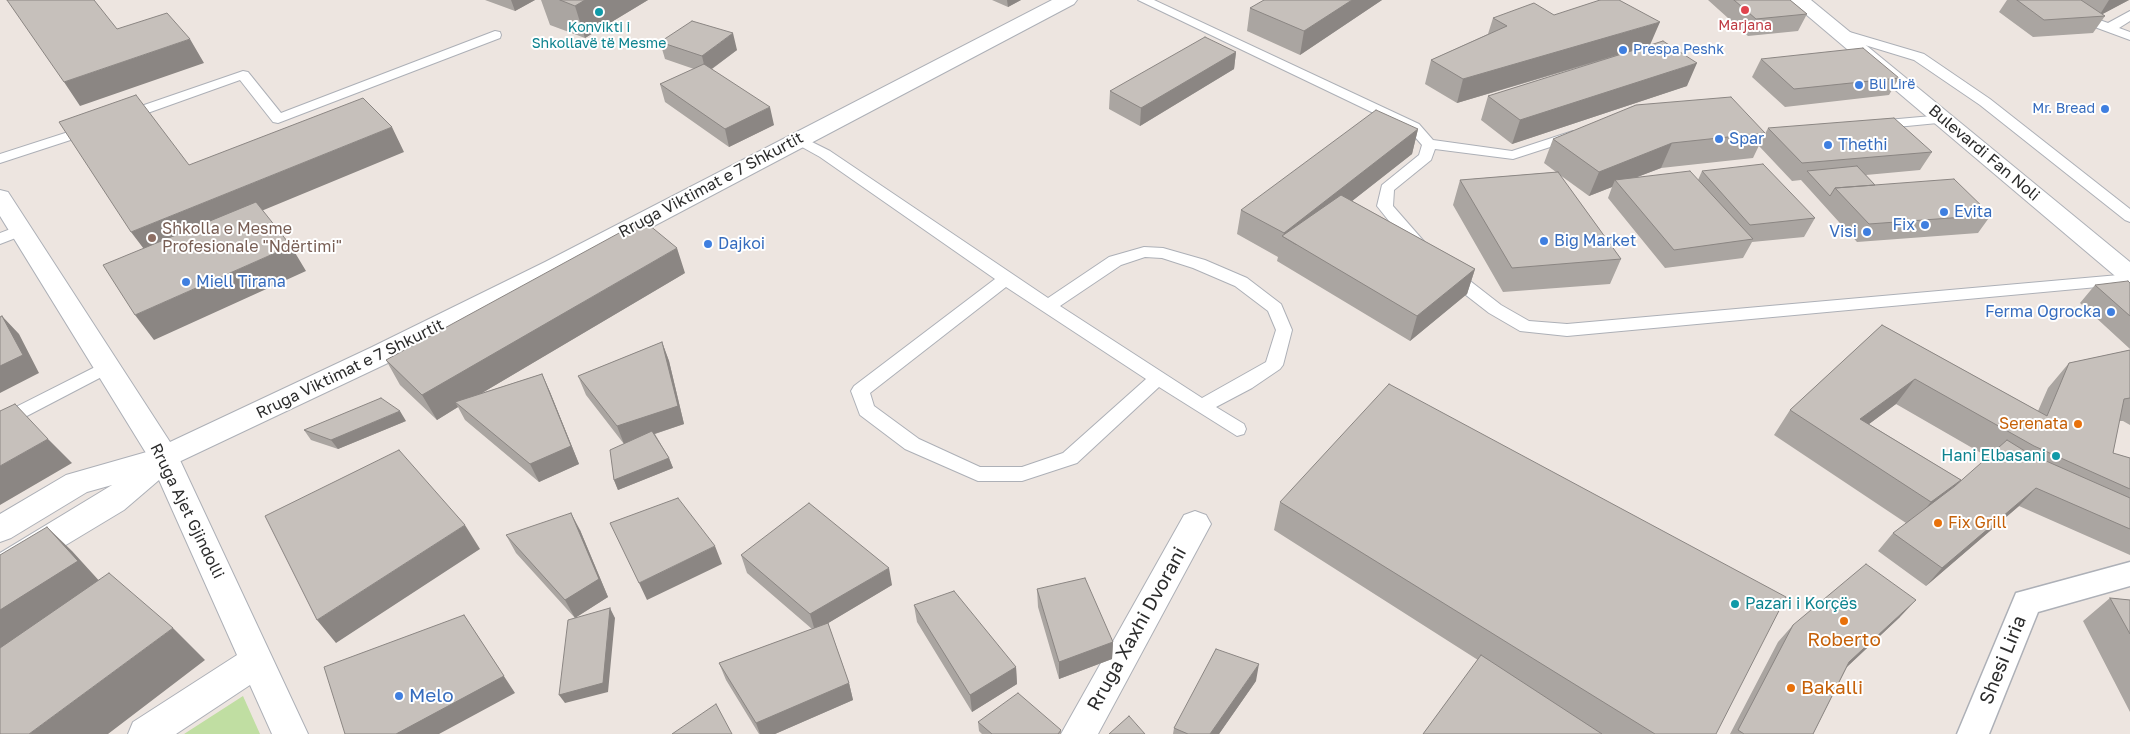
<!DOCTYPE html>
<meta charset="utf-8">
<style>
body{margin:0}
canvas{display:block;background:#ede5e0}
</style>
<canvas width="2130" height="734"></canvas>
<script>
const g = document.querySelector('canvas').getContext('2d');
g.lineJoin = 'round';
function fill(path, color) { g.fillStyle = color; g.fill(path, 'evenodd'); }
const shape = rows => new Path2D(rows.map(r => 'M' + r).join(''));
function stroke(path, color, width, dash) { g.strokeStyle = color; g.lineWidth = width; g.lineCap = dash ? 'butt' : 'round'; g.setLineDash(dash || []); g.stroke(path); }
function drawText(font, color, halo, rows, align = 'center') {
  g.font = font + ' "Golos Text",sans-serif'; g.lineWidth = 4; g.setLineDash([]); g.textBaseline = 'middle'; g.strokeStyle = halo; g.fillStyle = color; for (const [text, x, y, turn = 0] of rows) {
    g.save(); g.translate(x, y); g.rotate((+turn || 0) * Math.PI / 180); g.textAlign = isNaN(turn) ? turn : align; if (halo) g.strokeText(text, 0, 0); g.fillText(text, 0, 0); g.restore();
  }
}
fill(shape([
 [243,696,260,734,184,734]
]), '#c0dea2');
const service = shape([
 [1138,0,1154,0,1419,124,1433,140,1512,151,1573,131,1580,135,1578,138,1513,159,1435,149,1431,160,1394,190,1393,206,1428,246,1426,250,1420,251,1414,250,1397,231,1377,206,1382,185,1419,155,1422,145,1409,130,1138,0],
 [2130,11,2130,21,2119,28,2130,32,2130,40,2073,19,2071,16,2077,12,2108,23,2130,11],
 [1836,28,1924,54,1990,99,2130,209,2130,222,2125,220,1980,105,1914,60,1832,35,1830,32,1836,28],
 [495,31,500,32,501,35,500,38,278,123,273,122,240,80,128,120,123,121,116,117,118,114,243,71,248,72,281,113,495,31],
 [1943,115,1948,116,1950,119,1948,122,1876,129,1869,125,1876,121,1943,115],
 [90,125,97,129,95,132,0,163,0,154,90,125],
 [798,135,830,151,1048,298,1109,257,1144,247,1163,248,1205,260,1247,278,1281,304,1292,330,1283,365,1280,369,1252,388,1216,407,1244,424,1246,429,1244,434,1237,436,1159,387,1077,463,1022,481,978,481,905,449,860,415,851,391,854,386,995,279,820,157,793,142,791,139,793,136,798,135],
 [1145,257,1162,258,1193,268,1235,286,1268,311,1276,330,1266,362,1202,398,1060,306,1121,265,1145,257],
 [1006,287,1146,379,1063,453,1022,467,980,467,919,439,874,406,870,393,1006,287],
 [21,225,26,226,29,230,26,234,0,244,0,233,21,225],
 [1450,269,1456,270,1501,305,1529,321,1567,324,2130,274,2130,284,1567,336,1520,331,1489,313,1444,278,1442,274,1444,270,1450,269],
 [107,361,113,363,116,367,113,371,0,430,0,415,107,361]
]);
const pedestrian = shape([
 [2130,562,2130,586,2038,612,1989,734,1957,734,2016,593,2130,562]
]);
const minor = shape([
 [164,447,174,450,179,458,308,734,272,734,250,685,176,734,128,734,133,722,237,655,159,480,124,510,11,578,0,582,0,553,112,485,87,492,11,538,0,542,0,514,66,475,164,447],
 [1195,511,1206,515,1211,524,1098,734,1061,734,1184,515,1195,511]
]);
const tertiary = shape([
 [1052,0,1077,0,1074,4,563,274,390,362,164,469,154,466,0,216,0,190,8,192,170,442,370,348,545,262,1052,0]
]);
const secondary = shape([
 [1789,0,1811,0,2130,262,2130,283,2121,281,1789,0]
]);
stroke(service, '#adb0b7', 2);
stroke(pedestrian, '#adb0b7', 3);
stroke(minor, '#adb0b7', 2);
stroke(tertiary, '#adb0b7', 2);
stroke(secondary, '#adb0b7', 2);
fill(service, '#fff');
fill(pedestrian, '#fff');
fill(minor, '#fff');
fill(tertiary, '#fff');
fill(secondary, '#fff');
fill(shape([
 [485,0,535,0,515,11],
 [541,0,648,0,585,38,550,25],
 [992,0,1021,0,1008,7],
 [1382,0,1300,55,1247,31,1250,8],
 [1708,0,1790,0,1807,14,1798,31,1748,36],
 [2007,0,2129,0,2102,14,2105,16,2093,33,2033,37,1999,12],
 [1554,15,1651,45,1687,86,1512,144,1481,120,1488,96,1627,53,1457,103,1425,84,1431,60,1488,34,1493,18],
 [660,42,737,50,712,69,774,125,729,147,665,102,660,84,694,69,665,59],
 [1236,52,1234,69,1140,126,1109,109,1110,91],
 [1761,59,1899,78,1889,95,1785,107,1752,77],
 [1768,128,1932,152,1920,170,1866,175,1875,185,1991,215,1978,233,1857,242,1801,180,1792,181,1759,146],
 [1418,129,1412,154,1352,201,1475,269,1467,294,1410,341,1277,261,1278,257,1237,234,1241,210],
 [1765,133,1753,158,1661,168,1637,177,1698,180,1702,171,1815,218,1804,237,1752,242,1743,258,1665,268,1608,198,1612,187,1589,196,1560,175,1621,259,1610,284,1503,292,1453,205,1460,180,1556,172,1544,163,1553,139],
 [685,273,482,393,542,374,550,392,579,464,539,482,465,420,458,407,437,420,400,385,386,360],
 [2130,283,2130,349,2080,303,2095,285],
 [1882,325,2038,411,2048,388,2069,363,2130,350,2130,425,2123,421,2119,421,2113,453,2130,458,2130,555,2019,506,1926,586,1878,551,1893,533,1906,523,1774,435,1790,410],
 [1896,404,1988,457,1955,486,1961,480,1869,424],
 [662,342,669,361,684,424,655,434,669,458,673,468,618,490,614,480,624,444,586,395,578,376],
 [406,421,338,449,311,440,304,430],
 [1280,502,1716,734,1423,734,1478,660,1274,530],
 [580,530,608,597,575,618,516,553,506,535],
 [741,555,892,585,828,623,849,683,853,700,775,734,759,734,726,680,719,663,812,629,747,573],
 [1037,589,1113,642,1112,659,1059,679,1038,607],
 [2110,598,2130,600,2130,712,2083,621],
 [914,605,1016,667,1017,684,972,712,917,622],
 [1900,617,1847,667,1813,734,1730,734,1778,642,1793,625],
 [1256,681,1219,734,1173,734,1174,728],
 [978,722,1061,730,1061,734,982,734,979,731]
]), '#aaa5a1');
fill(shape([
 [511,0,535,0,515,11],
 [585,0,648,0,585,38,575,6],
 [1007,0,1021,0,1008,7],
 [1352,0,1382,0,1300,55,1304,31],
 [2109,0,2129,0,2099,16],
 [1660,22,1650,45,1457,103,1463,79],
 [733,33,737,50,706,73,702,56],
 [190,39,204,63,80,106,64,82],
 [1236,52,1234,69,1140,126,1141,108],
 [1697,63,1687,86,1512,144,1520,120],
 [770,107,774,125,729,147,725,129],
 [392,127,404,152,150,257,131,232],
 [1418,129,1412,154,1296,245,1283,237,1284,233],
 [1672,143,1661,168,1619,184,1615,180,1612,187,1589,196,1599,172],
 [291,246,306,271,154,340,135,315],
 [677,248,685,273,460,406,455,402,458,407,437,420,422,395],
 [1475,269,1467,294,1410,341,1417,316],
 [2,316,19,334,39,373,0,393,0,366],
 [662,342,669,361,684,424,624,444,617,426],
 [542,374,550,392,579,464,539,482,530,464],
 [1915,379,1896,404,1842,444,1860,419],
 [400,411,406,421,338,449,331,440],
 [48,439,72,463,0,505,0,466],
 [669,458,673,468,618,490,614,480],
 [1961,480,1940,504,1910,526,1931,502],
 [2036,488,2019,506,1926,586,1942,568],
 [571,513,580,530,608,597,575,618,565,600],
 [465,525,480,549,336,643,317,620],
 [47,527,72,551,103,585,0,651,0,610],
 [715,546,722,564,647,600,639,583],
 [889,568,892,585,815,631,810,614],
 [1916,600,1900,617,1834,679,1849,662],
 [610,608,615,618,608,692,565,703,559,695],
 [464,615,515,693,439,734,396,734],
 [173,628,205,660,108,734,29,734],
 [1113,642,1112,659,1059,679,1059,662],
 [1259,664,1256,681,1219,734,1210,734],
 [1016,667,1017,684,972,712,970,695],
 [849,683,853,700,775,734,760,734,756,723]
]), '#8b8683');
const building = shape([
 [7,0,94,0,117,29,167,13,190,39,64,82,7,0],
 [560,0,585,0,575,6,560,0],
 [1264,0,1352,0,1304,31,1250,8,1264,0],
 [1600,0,1619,0,1660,22,1463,79,1431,60,1507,26,1493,18,1534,3,1554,15,1600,0],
 [1734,0,1790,0,1807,14,1756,19,1734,0],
 [2017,0,2081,0,2105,16,2044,20,2017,0],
 [692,21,733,33,702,56,660,42,692,21],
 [1205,37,1236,52,1141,108,1110,91,1205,37],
 [1663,41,1697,63,1520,120,1488,96,1663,41],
 [1863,48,1899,78,1794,89,1761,59,1863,48],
 [704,64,770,107,725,129,660,84,704,64],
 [136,95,189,165,363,98,392,127,131,232,59,122,136,95],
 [1731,97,1765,133,1672,143,1599,172,1553,139,1636,105,1731,97],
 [1376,110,1418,129,1284,233,1241,210,1376,110],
 [1894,118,1932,152,1802,163,1768,128,1894,118],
 [1763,164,1815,218,1750,225,1702,171,1763,164],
 [1857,166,1875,185,1835,188,1830,196,1807,171,1857,166],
 [1690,171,1753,239,1674,250,1615,180,1690,171],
 [1558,172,1621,259,1512,268,1460,180,1558,172],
 [1954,179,1991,215,1869,224,1835,188,1954,179],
 [1341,195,1475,269,1417,316,1282,236,1341,195],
 [256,202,291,246,135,315,103,265,256,202],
 [643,220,677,248,422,395,386,360,643,220],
 [2128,281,2130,283,2130,316,2095,285,2128,281],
 [2,316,23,355,0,366,0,317,2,316],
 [1882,325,2047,416,2069,363,2130,350,2130,398,2124,399,2113,453,2130,458,2130,489,2034,446,1915,379,1860,419,1961,480,1931,502,1790,410,1882,325],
 [662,342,678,406,617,426,578,376,662,342],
 [542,374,571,446,530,464,455,402,542,374],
 [1389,384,1786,597,1716,734,1655,734,1280,502,1389,384],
 [381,398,400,411,331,440,304,430,381,398],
 [15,404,48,439,0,466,0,411,15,404],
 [652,431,669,458,614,480,610,450,652,431],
 [2007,440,2028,453,2130,498,2130,529,2036,488,1942,568,1893,533,1955,486,2007,440],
 [399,450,465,525,317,620,265,516,399,450],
 [678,498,715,546,639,583,610,523,678,498],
 [809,503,889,568,810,614,741,555,809,503],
 [571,513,599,579,565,600,506,535,571,513],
 [47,527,78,561,0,610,0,555,47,527],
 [1866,564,1916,600,1849,662,1813,734,1744,734,1738,730,1793,625,1866,564],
 [109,573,173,628,29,734,0,734,0,648,109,573],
 [1085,578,1113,642,1059,662,1037,589,1085,578],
 [954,591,1016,667,970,695,914,605,954,591],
 [2110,598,2130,600,2130,634,2110,598],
 [610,608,603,683,559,695,568,620,610,608],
 [464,615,504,676,396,734,345,734,324,667,464,615],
 [828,623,849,683,756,723,719,663,828,623],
 [1216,649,1259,664,1210,734,1188,734,1174,728,1216,649],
 [1481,655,1602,734,1423,734,1481,655],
 [1018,693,1061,730,1058,734,992,734,978,722,1018,693],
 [716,704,732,734,672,734,716,704],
 [1129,716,1145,734,1109,734,1129,716]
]);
fill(building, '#c6c0bb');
stroke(building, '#8b8683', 1);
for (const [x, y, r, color] of [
 [1745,10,5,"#e0444e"],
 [599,12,5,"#0f9aa8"],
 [1623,50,5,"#3f7fe0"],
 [1859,85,5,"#3f7fe0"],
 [2105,109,5,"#3f7fe0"],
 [1719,139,5,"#3f7fe0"],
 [1828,145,5,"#3f7fe0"],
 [1944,212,5,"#3f7fe0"],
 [1925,225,5,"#3f7fe0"],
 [1867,232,5,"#3f7fe0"],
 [152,238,5,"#8d6e63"],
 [1544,241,5,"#3f7fe0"],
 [708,244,5,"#3f7fe0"],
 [186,282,5,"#3f7fe0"],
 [2111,312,5,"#3f7fe0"],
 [2078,424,5,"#e8710a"],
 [2056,456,5,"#0f9aa8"],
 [1938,523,5,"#e8710a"],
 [1735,604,5,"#0f9aa8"],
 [1844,621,5,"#e8710a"],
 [1791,688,5,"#e8710a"],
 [399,696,5,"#3f7fe0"]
]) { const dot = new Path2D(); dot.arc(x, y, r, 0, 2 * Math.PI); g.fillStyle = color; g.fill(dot); stroke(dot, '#fff', 2); }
drawText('14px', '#be3a42', '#fff', [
 ["Marjana",1745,26]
]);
drawText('14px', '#0d838f', '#fff', [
 ["Konvikti i",599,28],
 ["Shkollavë të Mesme",599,44]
]);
drawText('14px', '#366cbe', '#fff', [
 ["Prespa Peshk",1633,50],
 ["Bli Lirë",1869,85],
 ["Mr. Bread",2095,109,"right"]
], 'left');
drawText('16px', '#366cbe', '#fff', [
 ["Spar",1729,139],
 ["Thethi",1838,145],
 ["Evita",1954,212],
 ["Fix",1915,225,"right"],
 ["Visi",1857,232,"right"],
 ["Big Market",1554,241],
 ["Dajkoi",718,244],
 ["Miell Tirana",196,282],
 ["Ferma Ogrocka",2101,312,"right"]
], 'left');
drawText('16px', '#2c2c2c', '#fff', [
 ["Bulevardi Fan Noli",1984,153,40],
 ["Rruga Viktimat e 7 Shkurtit",711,185,-28],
 ["Rruga Viktimat e 7 Shkurtit",350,369,-26],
 ["Rruga Ajet Gjindolli",187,511,64]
]);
drawText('16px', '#785e54', '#fff', [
 ["Shkolla e Mesme",162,229],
 ["Profesionale \"Ndërtimi\"",162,247]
], 'left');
drawText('16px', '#c56008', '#fff', [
 ["Serenata",2068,424],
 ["Fix Grill",1948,523,"left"]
], 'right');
drawText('16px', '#0d838f', '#fff', [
 ["Hani Elbasani",2046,456],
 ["Pazari i Korçës",1745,604,"left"]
], 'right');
drawText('19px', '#2c2c2c', '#fff', [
 ["Rruga Xaxhi Dvorani",1137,629,-61],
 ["Shesi Liria",2003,660,-68]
]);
drawText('19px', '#c56008', '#fff', [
 ["Roberto",1844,640],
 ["Bakalli",1801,688,"left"]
]);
drawText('19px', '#366cbe', '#fff', [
 ["Melo",409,696]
], 'left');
</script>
